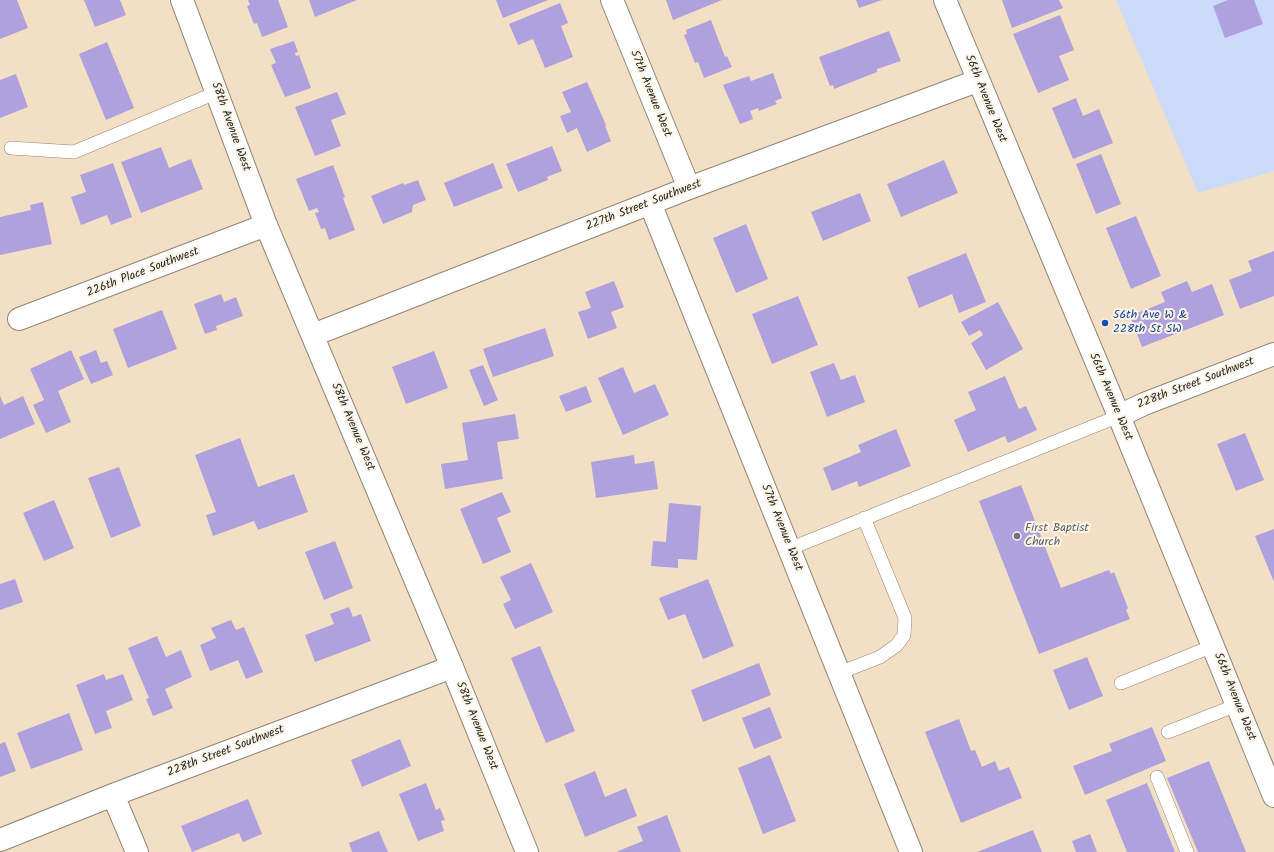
<!DOCTYPE html>
<style>
body{margin:0}
canvas{display:block;background:#f3e0c4}
</style>
<canvas width="1274" height="852"></canvas>
<script>
const g = document.querySelector('canvas').getContext('2d');
g.lineJoin = 'round';
function fill(path, color) { g.fillStyle = color; g.fill(path, 'evenodd'); }
const shape = rows => new Path2D(rows.map(r => 'M' + r).join(''));
function stroke(path, color, width, dash) { g.strokeStyle = color; g.lineWidth = width; g.lineCap = dash ? 'butt' : 'round'; g.setLineDash(dash || []); g.stroke(path); }
function drawText(font, color, halo, rows, align = 'center') {
  g.font = font + ' Kalam,sans-serif'; g.lineWidth = 4; g.setLineDash([]); g.textBaseline = 'middle'; g.strokeStyle = halo; g.fillStyle = color; for (const [text, x, y, turn = 0] of rows) {
    g.save(); g.translate(x, y); g.rotate((+turn || 0) * Math.PI / 180); g.textAlign = isNaN(turn) ? turn : align; if (halo) g.strokeText(text, 0, 0); g.fillText(text, 0, 0); g.restore();
  }
}
fill(shape([
 [1116,0,1274,0,1274,171,1198,193]
]), '#cbdbf9');
fill(shape([
 [0,0,17,0,28,28,0,39],
 [84,0,120,0,126,15,95,27],
 [248,0,278,0,288,27,262,37,257,23,254,24,247,6,250,5],
 [309,0,357,0,315,17],
 [496,0,548,0,503,18],
 [666,0,722,0,673,20],
 [856,0,882,0,859,8],
 [1002,0,1059,0,1063,8,1012,28],
 [1228,0,1254,0,1263,24,1225,38,1213,6],
 [560,3,568,23,561,26,573,57,545,68,533,39,518,45,509,24],
 [1060,15,1074,50,1059,56,1069,80,1038,93,1013,34],
 [711,20,725,57,727,56,732,67,704,78,698,62,695,63,684,35,687,34,686,30],
 [889,31,901,61,877,69,877,72,834,89,833,85,830,86,819,57],
 [294,41,298,52,295,53,296,56,299,55,311,88,285,97,271,65,276,63,270,49],
 [107,42,134,108,106,120,79,54],
 [773,73,782,98,775,101,777,104,759,111,758,108,750,111,753,119,740,124,723,85,749,76,751,81],
 [16,74,28,107,0,118,0,80],
 [587,82,606,125,605,126,611,141,587,152,577,128,567,133,560,116,571,112,562,92],
 [337,92,346,114,331,120,341,146,315,156,295,107],
 [1076,98,1083,116,1099,109,1113,143,1073,159,1052,108],
 [552,146,562,171,547,177,548,180,518,192,506,164],
 [161,147,169,168,191,159,203,189,141,213,121,162],
 [1101,154,1121,204,1096,214,1076,164],
 [944,160,958,193,901,217,887,184],
 [113,163,132,217,111,225,107,215,81,225,71,197,86,192,80,175],
 [493,163,503,188,454,207,444,183],
 [333,165,345,197,343,198,355,230,329,240,325,228,321,229,315,213,319,212,317,208,309,211,296,179],
 [418,180,426,200,413,205,412,212,383,224,371,196,403,183,404,185],
 [860,193,871,221,823,241,811,212],
 [43,202,52,244,0,255,0,217,31,210,30,205],
 [1136,216,1161,276,1131,289,1106,228],
 [746,224,768,279,736,293,713,238],
 [1274,251,1274,296,1240,309,1229,280,1252,271,1248,261],
 [966,253,986,302,959,313,952,294,919,308,907,277],
 [614,281,624,307,611,312,617,328,588,339,578,312,591,308,585,292],
 [1187,281,1192,292,1212,284,1224,315,1142,347,1130,316,1165,302,1161,292],
 [221,294,224,302,236,297,243,316,216,326,217,330,205,334,194,304],
 [798,296,818,345,772,364,752,314],
 [998,302,1023,349,986,370,971,343,983,335,980,330,969,336,961,322],
 [162,310,177,349,128,368,113,329],
 [545,328,554,356,493,377,483,349],
 [71,350,84,379,58,391,71,422,46,433,33,405,44,400,30,369],
 [96,350,101,363,107,361,113,375,91,384,79,357],
 [434,351,448,388,406,404,392,367],
 [834,363,841,380,855,375,865,402,827,417,810,372],
 [483,365,498,400,484,406,469,370],
 [623,367,634,393,655,384,669,415,623,435,598,378],
 [1005,376,1019,409,1026,406,1037,430,1008,443,1005,436,968,452,954,420,976,410,968,392],
 [586,386,592,402,566,412,559,396],
 [0,396,4,405,23,396,35,424,0,439],
 [515,414,519,439,497,442,503,479,445,489,441,464,468,460,462,423],
 [896,429,911,466,859,487,857,481,832,491,823,468,861,452,858,445],
 [1245,433,1264,480,1236,491,1217,444],
 [240,438,258,487,294,474,308,512,258,530,254,521,213,536,206,515,216,512,195,455],
 [634,455,635,464,654,461,658,489,596,498,591,462],
 [119,467,141,526,111,538,88,478],
 [1021,485,1061,588,1109,570,1111,574,1114,572,1128,608,1126,610,1130,619,1039,654,979,501],
 [502,492,511,512,497,518,511,552,483,564,460,509],
 [54,500,74,548,44,561,23,513],
 [669,503,701,506,697,560,678,559,678,568,651,566,653,541,666,542],
 [1274,529,1274,582,1255,536],
 [335,541,353,588,324,600,305,552],
 [531,563,553,612,515,629,503,604,511,600,500,577],
 [15,579,23,602,0,610,0,584],
 [708,579,734,646,703,659,685,614,668,620,659,598],
 [349,607,353,617,361,614,371,641,315,662,305,635,334,624,330,614],
 [231,620,236,630,244,627,263,672,246,679,238,660,210,671,200,645,216,638,211,628],
 [157,636,166,657,181,650,192,677,165,689,173,708,153,716,146,699,149,698,128,648],
 [540,646,575,731,546,743,511,658],
 [1087,657,1103,696,1069,710,1053,670],
 [759,663,771,695,703,722,691,690],
 [104,674,106,680,123,674,133,700,106,711,112,728,95,734,76,685],
 [770,707,782,738,754,749,742,718],
 [69,713,83,750,31,769,17,733],
 [959,719,971,751,975,750,982,767,995,761,999,771,1009,767,1022,798,961,823,925,732],
 [1152,727,1166,761,1085,795,1073,766,1112,751,1109,744],
 [400,739,411,766,362,787,351,760],
 [5,742,16,771,0,777,0,744],
 [770,755,796,821,763,834,738,768],
 [1209,761,1246,852,1198,852,1167,778],
 [595,771,605,797,626,788,637,816,585,837,564,784],
 [426,783,436,810,440,808,445,820,441,821,444,831,418,841,399,794],
 [1147,783,1175,852,1127,852,1106,800],
 [248,799,262,834,243,842,239,833,192,852,181,826],
 [667,815,681,852,616,852,643,841,637,827],
 [1033,830,1042,852,977,852],
 [379,831,388,852,352,852,349,843],
 [1090,834,1097,852,1076,852,1072,841]
]), '#afa1dd');
const service = shape([
 [11,148,74,152,218,92],
 [789,549,1119,416],
 [839,673,880,657,897,645,904,635,905,618,864,518],
 [1121,683,1213,646],
 [1168,732,1237,705],
 [1157,777,1187,852]
]);
const minor = shape([
 [612,0,689,188],
 [650,203,911,852],
 [19,319,266,225],
 [313,335,689,188,977,81],
 [113,795,137,852],
 [0,840,113,795,452,667]
]);
const tertiary = shape([
 [182,0,266,225,452,667,527,852],
 [1119,416,1144,404,1274,354]
]);
const secondary = shape([
 [945,0,1119,416,1274,796]
]);
stroke(service, '#8f8678', 14);
stroke(minor, '#8f8678', 24);
stroke(tertiary, '#8f8678', 24);
stroke(secondary, '#8f8678', 24);
stroke(service, '#fff', 13);
stroke(minor, '#fff', 22);
stroke(tertiary, '#fff', 22);
stroke(secondary, '#fff', 22);
for (const [x, y, r, color] of [
 [1105,323,4,"#1a4fb4"],
 [1017,536,4,"#6b7280"]
]) { const dot = new Path2D(); dot.arc(x, y, r, 0, 2 * Math.PI); g.fillStyle = color; g.fill(dot); stroke(dot, '#fcf5e5', 1.5); }
drawText('12px', '#2b2b2b', '#fcf5e5', [
 ["57th Avenue West",650,94,68],
 ["56th Avenue West",985,99,68],
 ["58th Avenue West",230,127,70],
 ["227th Street Southwest",644,206,-21],
 ["226th Place Southwest",143,273,-21],
 ["228th Street Southwest",1196,384,-21],
 ["56th Avenue West",1110,397,67],
 ["58th Avenue West",352,427,67],
 ["57th Avenue West",781,528,68],
 ["56th Avenue West",1234,697,68],
 ["58th Avenue West",476,726,68],
 ["228th Street Southwest",226,752,-21]
]);
drawText('12px', '#164399', '#fcf5e5', [
 ["56th Ave W &",1113,316],
 ["228th St SW",1113,330]
], 'left');
drawText('12px', '#5b616d', '#fcf5e5', [
 ["First Baptist",1025,529],
 ["Church",1025,543]
], 'left');
</script>
